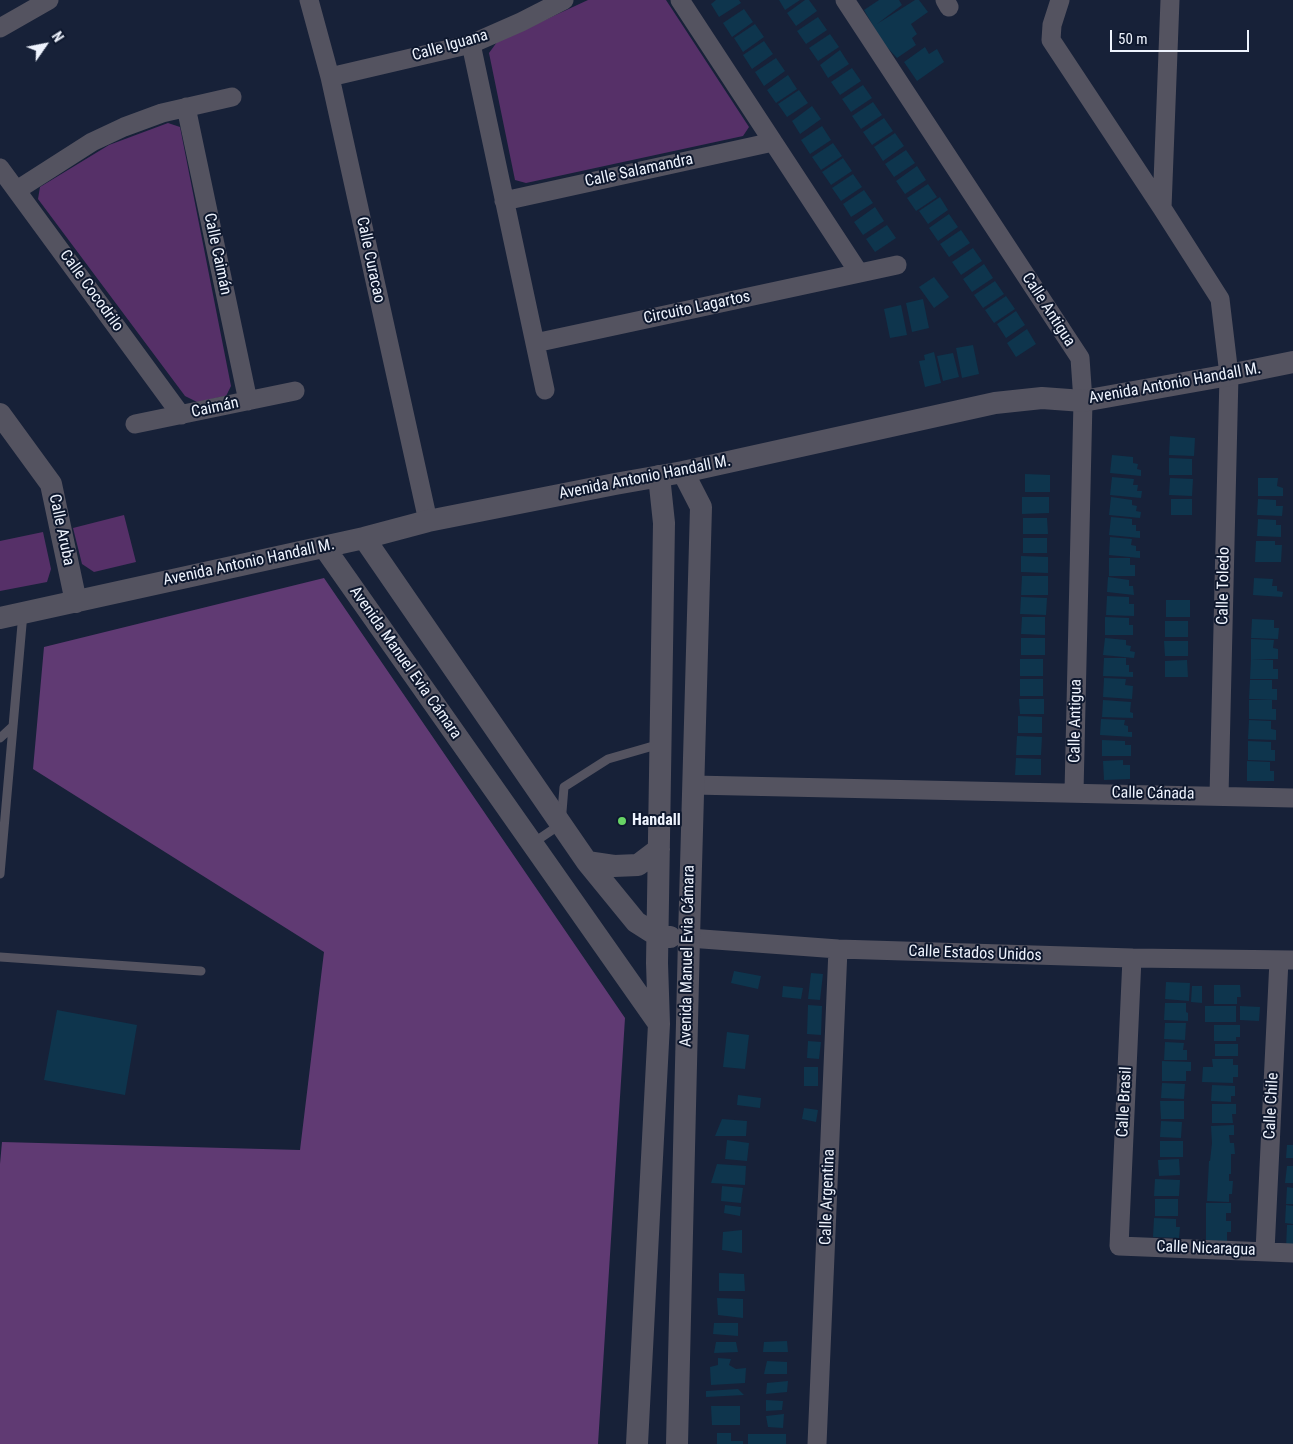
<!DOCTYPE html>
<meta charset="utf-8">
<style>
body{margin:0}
#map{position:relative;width:1293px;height:1444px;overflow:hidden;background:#172138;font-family:"Roboto Condensed",sans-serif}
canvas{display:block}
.north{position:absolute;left:20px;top:20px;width:50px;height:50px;-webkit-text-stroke:4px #0e182e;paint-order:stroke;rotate:57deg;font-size:14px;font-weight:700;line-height:20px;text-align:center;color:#eef3fd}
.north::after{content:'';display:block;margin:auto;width:18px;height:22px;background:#eef3fd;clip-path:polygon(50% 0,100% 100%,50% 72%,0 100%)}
.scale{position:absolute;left:1110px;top:30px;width:139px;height:22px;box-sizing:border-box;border:2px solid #eef3fd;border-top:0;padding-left:6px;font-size:15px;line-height:18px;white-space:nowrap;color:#eef3fd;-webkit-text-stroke:4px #0e182e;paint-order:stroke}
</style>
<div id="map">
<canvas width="1293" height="1444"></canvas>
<div class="north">N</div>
<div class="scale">50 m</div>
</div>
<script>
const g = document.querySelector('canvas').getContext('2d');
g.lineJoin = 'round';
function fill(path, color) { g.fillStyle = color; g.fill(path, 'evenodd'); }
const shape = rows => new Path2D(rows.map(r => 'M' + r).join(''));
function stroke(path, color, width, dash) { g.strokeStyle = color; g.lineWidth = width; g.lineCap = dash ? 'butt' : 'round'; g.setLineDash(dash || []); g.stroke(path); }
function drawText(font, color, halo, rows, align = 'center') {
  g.font = font + ' "Roboto Condensed",sans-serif'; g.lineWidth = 4; g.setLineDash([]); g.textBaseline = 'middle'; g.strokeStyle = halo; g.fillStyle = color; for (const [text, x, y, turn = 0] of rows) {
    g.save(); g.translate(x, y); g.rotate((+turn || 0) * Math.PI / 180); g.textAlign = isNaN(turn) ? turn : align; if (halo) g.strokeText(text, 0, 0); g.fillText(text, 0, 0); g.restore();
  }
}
fill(shape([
 [588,0,666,0,749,127,743,136,526,183,515,180,489,53,497,42],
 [168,123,180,127,231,386,226,396,197,402,185,396,38,199,40,187,109,145],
 [124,515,136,562,94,572,82,564,73,528],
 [43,532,51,569,47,582,0,591,0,541]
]), '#563068');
fill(shape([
 [324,578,625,1018,598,1444,0,1444,0,1164,2,1142,300,1150,324,952,33,769,44,647]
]), '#603a73');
fill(shape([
 [716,0,739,0,741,3,719,17,711,4],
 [779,0,800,0,785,10],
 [805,0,809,0,817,11,796,26,787,13],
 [879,0,899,0,902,5,877,24,915,0,919,0,928,12,911,24,917,34,912,38,916,45,897,58,883,43,864,10],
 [744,9,753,22,732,37,723,23],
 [818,17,827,30,806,44,797,31],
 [755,24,764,37,743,52,734,38],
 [830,34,839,47,818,61,809,48],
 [764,41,773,54,752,69,743,55],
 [925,47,929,54,937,49,944,62,917,81,904,62],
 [840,50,849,64,828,78,820,65],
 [776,58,785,71,764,86,755,72],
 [852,68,861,81,840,95,831,82],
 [788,75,797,89,776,103,767,90],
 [863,85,872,98,851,112,842,99],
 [799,90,808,103,787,117,778,104],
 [873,102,882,115,861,129,852,116],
 [812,106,821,119,800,134,792,121],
 [884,118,893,131,872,145,863,132],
 [822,126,831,140,810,154,801,140],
 [895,133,904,146,883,161,874,147],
 [833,143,842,156,821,170,812,157],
 [906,150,915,163,894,177,885,164],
 [843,158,852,171,831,185,822,172],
 [917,166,926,180,905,194,896,181],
 [853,174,862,187,841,201,832,188],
 [928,184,937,197,916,211,907,198],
 [864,190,873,203,851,217,843,204],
 [940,197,948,210,928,224,919,211],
 [875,207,884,221,863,235,854,222],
 [949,214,958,227,938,241,929,228],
 [887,225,896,238,875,252,866,239],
 [961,230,970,243,949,257,940,244],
 [973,248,982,261,961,275,952,262],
 [984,264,993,278,972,292,963,279],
 [934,277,949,297,934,308,919,287],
 [995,281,1004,294,983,308,974,295],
 [1006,296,1015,309,994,323,985,310],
 [923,299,929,328,912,332,906,303],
 [901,305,907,335,890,338,884,309],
 [1016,311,1025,325,1006,338,997,324],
 [1027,329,1036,344,1016,357,1007,343],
 [973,345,979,374,962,378,956,348],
 [934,352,941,383,925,387,919,361,925,360,924,355],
 [953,353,959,377,943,381,937,356],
 [1170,436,1195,438,1194,456,1169,455],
 [1112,455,1133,457,1133,463,1138,464,1137,469,1141,470,1141,476,1110,473],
 [1169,458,1192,459,1192,475,1169,475],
 [1025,474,1050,475,1050,492,1025,492],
 [1112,477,1134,479,1133,485,1138,485,1137,491,1142,491,1141,498,1110,495],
 [1170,478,1193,479,1192,496,1169,495],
 [1258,478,1278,478,1277,486,1283,488,1283,496,1258,496],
 [1022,497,1049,497,1049,513,1022,514],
 [1111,497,1132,500,1132,505,1137,506,1136,511,1141,512,1140,518,1109,515],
 [1171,499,1192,499,1192,515,1171,515],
 [1258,499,1276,500,1276,506,1283,506,1282,516,1257,515],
 [1111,517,1132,519,1132,525,1136,525,1136,531,1140,531,1140,538,1109,535],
 [1023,518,1047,518,1048,534,1023,534],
 [1258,519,1276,520,1276,525,1281,525,1281,537,1257,536],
 [1110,537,1132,539,1131,545,1136,546,1136,551,1140,551,1140,558,1109,555],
 [1023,538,1047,538,1047,553,1023,553],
 [1256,541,1275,541,1275,545,1282,545,1281,562,1255,562],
 [1021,556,1048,557,1048,573,1021,572],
 [1109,558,1130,558,1130,565,1135,565,1135,576,1109,576],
 [1022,576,1048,576,1048,595,1021,595],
 [1108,577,1129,580,1129,586,1133,586,1134,595,1107,592],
 [1254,578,1273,579,1272,586,1277,586,1277,591,1283,592,1282,597,1253,595],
 [1107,596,1129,597,1129,604,1134,604,1134,616,1106,615],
 [1021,597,1047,598,1046,615,1020,614],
 [1166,600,1190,600,1190,617,1166,617],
 [1022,617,1045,617,1045,635,1021,634],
 [1105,617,1129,618,1129,625,1133,625,1133,635,1105,635],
 [1252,619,1274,620,1274,628,1279,628,1278,639,1251,638],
 [1165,621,1188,621,1188,637,1165,637],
 [1021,638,1045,638,1045,655,1021,655],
 [1105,638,1126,640,1126,645,1131,646,1130,651,1135,652,1134,658,1103,655],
 [1251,639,1274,640,1273,648,1278,649,1278,659,1251,659],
 [1164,641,1188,641,1188,656,1165,656],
 [1104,658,1126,658,1126,665,1129,665,1129,672,1133,672,1133,677,1103,676],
 [1020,659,1043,659,1043,676,1020,676],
 [1251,659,1273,660,1273,669,1278,669,1278,679,1250,679],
 [1187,660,1188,677,1165,677,1165,661],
 [1104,678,1126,679,1125,685,1133,686,1132,699,1103,697],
 [1020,679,1043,679,1043,696,1020,696],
 [1250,680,1272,680,1272,689,1277,689,1277,700,1249,699],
 [1019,699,1044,699,1044,714,1020,714],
 [1103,700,1131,702,1130,712,1133,713,1133,718,1102,717],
 [1249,700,1272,700,1272,709,1276,709,1276,720,1249,719],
 [1018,716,1042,717,1042,733,1018,733],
 [1101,719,1125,720,1124,725,1128,726,1128,732,1132,732,1132,737,1100,735],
 [1249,720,1271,721,1271,729,1276,730,1276,740,1248,739],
 [1017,736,1042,737,1041,755,1016,755],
 [1102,740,1125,741,1125,745,1131,745,1131,756,1102,756],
 [1248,741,1271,742,1271,750,1275,750,1275,761,1248,760],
 [1016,758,1041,759,1041,775,1015,775],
 [1123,760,1123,765,1130,765,1130,779,1104,780,1103,761],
 [1247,761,1270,762,1270,771,1274,771,1274,781,1247,781],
 [734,971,761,976,758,989,731,983],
 [811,973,823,974,820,1000,808,999],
 [1166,982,1190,983,1189,1001,1165,999],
 [1214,985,1240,985,1241,997,1237,997,1237,1004,1214,1004],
 [783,986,803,988,801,999,782,997],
 [1192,986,1202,986,1202,1003,1191,1002],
 [1165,1003,1186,1003,1186,1012,1188,1013,1188,1021,1164,1020],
 [808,1005,822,1006,821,1035,807,1034],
 [1205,1006,1236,1006,1236,1022,1205,1022],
 [1240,1006,1260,1007,1259,1021,1240,1020],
 [57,1010,137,1025,125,1095,44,1080],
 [1165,1023,1186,1023,1185,1040,1164,1039],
 [1214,1025,1240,1025,1240,1037,1236,1037,1236,1041,1214,1041],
 [727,1032,749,1035,745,1069,723,1067],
 [808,1041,821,1042,819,1059,807,1058],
 [1165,1042,1184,1043,1183,1050,1187,1050,1187,1060,1164,1060],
 [1215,1044,1238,1044,1238,1056,1215,1056],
 [1212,1059,1233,1059,1233,1065,1238,1065,1238,1077,1233,1077,1233,1083,1202,1082,1203,1067,1213,1067],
 [1162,1061,1191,1062,1191,1071,1186,1071,1186,1081,1162,1081],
 [804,1067,818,1067,818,1086,804,1086],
 [1162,1083,1185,1084,1184,1099,1161,1098],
 [1212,1085,1235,1086,1235,1096,1231,1096,1231,1102,1211,1101],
 [738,1095,761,1098,760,1108,737,1105],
 [1160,1101,1184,1101,1184,1119,1161,1119],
 [1212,1104,1236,1104,1236,1114,1232,1114,1233,1123,1212,1123],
 [804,1108,818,1110,816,1122,802,1119],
 [722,1119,747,1121,746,1136,715,1136],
 [1161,1121,1182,1122,1181,1138,1160,1137],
 [1234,1125,1234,1135,1229,1135,1230,1143,1234,1143,1235,1154,1231,1154,1231,1174,1229,1174,1229,1181,1233,1181,1232,1194,1229,1194,1229,1202,1207,1201,1209,1161,1210,1161,1212,1143,1211,1126],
 [727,1140,749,1143,747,1161,725,1159],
 [1160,1141,1183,1141,1183,1157,1160,1157],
 [1287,1145,1293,1145,1293,1158,1286,1158],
 [1179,1159,1180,1175,1159,1176,1158,1160],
 [717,1164,746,1166,745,1185,711,1183],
 [1287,1166,1293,1166,1293,1183,1285,1183],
 [1155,1179,1180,1180,1179,1196,1154,1196],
 [722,1186,743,1188,741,1203,721,1201],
 [1287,1187,1293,1188,1293,1204,1286,1204],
 [1155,1199,1178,1199,1178,1216,1155,1216],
 [1206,1203,1231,1203,1231,1213,1226,1213,1226,1221,1231,1221,1231,1232,1227,1232,1227,1241,1206,1241],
 [725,1205,741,1207,740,1216,724,1213],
 [1286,1205,1293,1206,1293,1224,1285,1223],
 [1154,1218,1176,1219,1176,1227,1180,1227,1179,1238,1153,1237],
 [1287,1225,1293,1225,1293,1248,1286,1248],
 [742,1230,742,1253,722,1250,723,1232],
 [719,1273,744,1274,745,1291,719,1291],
 [717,1298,743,1299,743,1318,718,1315],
 [714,1323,738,1323,738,1336,713,1334],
 [787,1341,788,1352,763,1352,764,1342],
 [716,1342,736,1342,738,1352,714,1353],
 [718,1358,731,1359,729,1365,736,1369,746,1368,745,1383,711,1385,710,1367,718,1365],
 [767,1361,787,1362,787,1374,764,1374],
 [788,1381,787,1392,766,1394,767,1383],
 [738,1389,744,1395,706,1397,706,1391],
 [766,1400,783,1401,782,1410,766,1411],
 [711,1406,740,1406,740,1425,712,1425],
 [784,1414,783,1428,768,1427,766,1416],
 [717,1433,731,1433,731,1441,743,1441,743,1444,717,1444],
 [748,1434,786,1434,786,1444,748,1444]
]), '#0e354d');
stroke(shape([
 [0,738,13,726],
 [533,843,561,824,564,787,608,759,660,744],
 [0,874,23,613],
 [0,957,201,971]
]), '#545360', 9);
stroke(shape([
 [309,0,330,77,428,521],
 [680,0,859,273],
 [845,0,1080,358,1083,401,1074,792],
 [945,0,949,7],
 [1060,0,1052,25,1051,40,1162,208,1220,299,1229,375,1219,796],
 [0,28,49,0],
 [471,44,545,390],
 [330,77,471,44,521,22,564,0],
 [186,107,248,401],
 [0,168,181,415],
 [17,190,92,142,124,127,162,113,232,97],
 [504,201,773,142],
 [1162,208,1170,0],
 [535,343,897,265],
 [135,424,295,391],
 [693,785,1293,798],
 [689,938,838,949,1132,958,1293,960],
 [1132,958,1119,1246,1293,1253],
 [1265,1251,1279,960],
 [817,1444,838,949]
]), '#545360', 19);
stroke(shape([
 [0,414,51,484,76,602],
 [364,538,587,862,636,922,658,936,670,937],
 [324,547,659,1024],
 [0,618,364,538,428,521,615,484,683,472,995,403,1042,398,1083,401,1229,375,1293,362],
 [587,862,614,866,638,865,659,849],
 [637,1444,659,1024,657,963,664,523,659,476],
 [677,1444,689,938,701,507,683,472]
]), '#545360', 22);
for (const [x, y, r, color] of [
 [622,821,5,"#68d465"]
]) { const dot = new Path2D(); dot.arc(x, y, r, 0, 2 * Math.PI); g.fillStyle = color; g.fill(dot); stroke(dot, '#0e182e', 2); }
drawText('16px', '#eef3fd', '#0e182e', [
 ["Calle Iguana",450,46,-16],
 ["Calle Salamandra",639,171,-12],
 ["Calle Caimán",217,254,78],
 ["Calle Curacao",370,260,78],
 ["Calle Cocodrilo",91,291,54],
 ["Circuito Lagartos",697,308,-12],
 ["Calle Antigua",1048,310,57],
 ["Avenida Antonio Handall M.",1175,384,-10],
 ["Caimán",215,408,-12],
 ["Avenida Antonio Handall M.",645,478,-11],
 ["Calle Aruba",61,530,78],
 ["Avenida Antonio Handall M.",249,563,-12],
 ["Calle Toledo",1224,586,-89],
 ["Avenida Manuel Evia Cámara",405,663,55],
 ["Calle Antigua",1076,721,-89],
 ["Calle Cánada",1153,794,1],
 ["Calle Estados Unidos",975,954,2],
 ["Avenida Manuel Evia Cámara",688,956,-89],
 ["Calle Brasil",1125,1102,-87],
 ["Calle Chile",1272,1106,-87],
 ["Calle Argentina",828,1197,-88],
 ["Calle Nicaragua",1206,1249,2]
]);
drawText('bold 16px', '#eef3fd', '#0e182e', [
 ["Handall",632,821]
], 'left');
</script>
